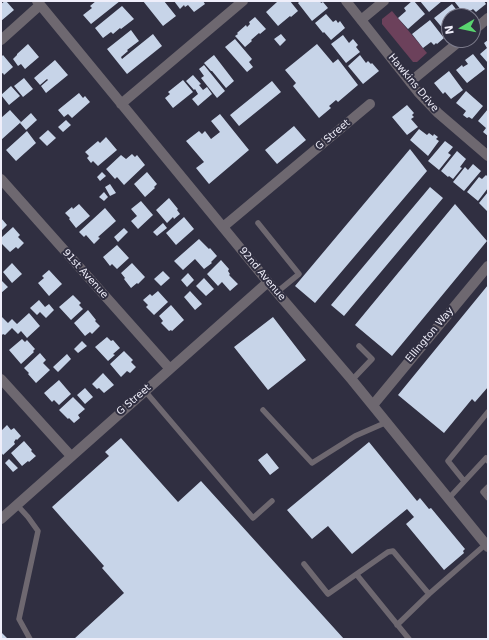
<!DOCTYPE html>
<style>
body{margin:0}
#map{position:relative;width:489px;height:640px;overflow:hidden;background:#302f41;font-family:"DejaVu Sans",sans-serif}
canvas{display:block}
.frame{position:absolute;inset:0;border:2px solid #efeefa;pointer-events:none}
.north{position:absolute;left:441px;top:8px;width:40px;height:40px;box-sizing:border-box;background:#302f41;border:1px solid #7c7b8b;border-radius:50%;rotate:261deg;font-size:11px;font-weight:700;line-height:16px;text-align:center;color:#efeefa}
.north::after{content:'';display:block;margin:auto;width:14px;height:18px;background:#59d56f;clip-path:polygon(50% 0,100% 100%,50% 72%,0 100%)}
</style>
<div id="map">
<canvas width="489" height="640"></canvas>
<div class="frame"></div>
<div class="north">N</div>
</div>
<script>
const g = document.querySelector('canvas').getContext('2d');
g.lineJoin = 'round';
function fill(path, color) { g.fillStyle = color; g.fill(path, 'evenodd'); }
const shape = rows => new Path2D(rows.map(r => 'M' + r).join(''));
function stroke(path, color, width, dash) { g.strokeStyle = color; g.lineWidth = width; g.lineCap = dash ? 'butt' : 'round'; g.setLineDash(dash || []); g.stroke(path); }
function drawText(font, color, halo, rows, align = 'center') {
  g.font = font + ' "DejaVu Sans",sans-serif'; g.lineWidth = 4; g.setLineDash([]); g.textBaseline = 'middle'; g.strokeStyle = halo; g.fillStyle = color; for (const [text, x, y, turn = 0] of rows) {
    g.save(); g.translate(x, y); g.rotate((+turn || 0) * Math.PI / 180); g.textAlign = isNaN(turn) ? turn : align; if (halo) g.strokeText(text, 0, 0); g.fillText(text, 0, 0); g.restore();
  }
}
fill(shape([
 [392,11,427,53,417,62,413,62,382,24,382,19]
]), '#6c415b');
fill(shape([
 [5,1,6,1,14,10,1,21,1,4],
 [96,1,120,1,91,24,83,15,92,8,90,6],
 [143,1,164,1,176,16,163,26],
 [174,1,203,1,205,4,194,12,188,5,185,7,184,5,180,9],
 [277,1,290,1,298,11,291,17,290,16,278,26,266,12,277,2],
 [300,1,320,1,321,3,323,2,328,8,312,21,298,3],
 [412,1,414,1,425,14,408,29,398,18,406,11,404,8],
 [420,1,442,1,429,12],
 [454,1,484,1,486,4,476,12,473,9,465,15],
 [452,4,461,16,449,16,449,27,445,31,434,18],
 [122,6,134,19,121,29,120,28,113,34,111,32,103,38,95,28],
 [326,14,333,22,336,20,338,23,340,21,345,28,331,40,324,32,323,33,315,23],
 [255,17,266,29,260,34,259,33,251,40,252,41,245,47,235,36,238,34,237,33,246,25,247,27,250,24,249,22],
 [430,20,444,38,437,44,436,43,434,45,431,42,423,48,412,34],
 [131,30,139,41,127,50,128,51,121,57,122,59,153,34,162,46,127,74,107,49],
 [281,34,286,40,280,46,274,39],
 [343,35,349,43,353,39,358,45,356,47,360,52,346,63,331,44],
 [235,39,252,59,249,62,253,67,247,72,225,47],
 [488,40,488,63,480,54,487,48,484,43],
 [28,44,39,57,25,69,21,64,18,66,13,59,17,55,17,54],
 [317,44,333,63,338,59,358,85,338,102,336,100,329,106,331,108,319,118,293,86,296,83,285,70],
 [473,54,485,69,467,83,456,70,462,65,463,67,468,64,465,60],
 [3,55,13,67,4,75,3,73,1,74,1,57],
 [214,55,234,81,226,88,212,71,211,71,204,63],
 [360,55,366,63,368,61,371,64,372,63,379,71,363,84,348,66],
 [55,60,68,75,46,93,41,86,48,80,47,79,40,85,34,78],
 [204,65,225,91,217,98,201,78,204,76,199,69],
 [449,71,463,90,451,99,445,92,443,94,434,83],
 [193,75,201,84,199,85,203,90,207,87,212,94,198,106,192,99,198,94,195,89,194,90,186,81],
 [24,78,33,89,23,97,14,86],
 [183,80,193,92,173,108,165,98,170,94,168,92],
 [272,81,281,92,239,126,230,115],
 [11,86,20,96,9,105,1,95],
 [466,91,483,106,472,119,469,117,467,118,463,115,466,111,456,103],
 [79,93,83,98,85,96,90,102,72,118,68,114,64,117,58,110],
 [407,105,414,113,412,115,414,117,411,119,418,127,407,135,392,117],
 [488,109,488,136,483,132,486,128,478,121],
 [10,110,21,122,1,140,1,118],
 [31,113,37,120,26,130,20,123],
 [220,114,249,150,209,184,196,168,204,162,186,141,199,131,202,134,205,131,211,139,220,132,211,121],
 [66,120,71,125,63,132,58,127],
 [294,126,306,140,277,164,265,150],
 [419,129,427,135,429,133,433,136,434,134,438,137,436,139,439,141,428,156,410,140],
 [48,130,56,138,47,146,39,138],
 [27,131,36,143,16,161,6,150],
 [106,137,117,150,98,166,93,161,91,163,87,158,89,156,85,152,98,141,100,143],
 [445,141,453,147,448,153,451,155,439,170,428,161],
 [410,149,427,171,315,303,295,286],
 [457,151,466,159,460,167,462,168,453,179,449,176,448,177,441,171],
 [132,154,135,157,137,155,145,165,124,185,117,177,115,179,106,169,121,155,126,159],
 [473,164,481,171,464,191,453,182,465,167,468,170],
 [102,172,106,176,100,181,97,177],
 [147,172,157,184,154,187,155,188,145,197,134,184],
 [486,175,488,177,488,188,478,201,467,192,479,177,482,179],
 [110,184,116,193,110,196,105,187],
 [430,187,443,198,344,316,331,305],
 [104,192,108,197,104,201,99,197],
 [488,192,488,212,479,203],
 [169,198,178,209,177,210,180,214,174,219,173,217,167,223,156,210],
 [141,201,153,215,138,229,131,221,137,216,131,209],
 [79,204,90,216,76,228,69,219,70,218,65,213,72,207,73,209],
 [455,204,487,241,392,356,355,325],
 [105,208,116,221,98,237,100,238,94,244,86,235,84,237,79,232],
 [184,217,194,229,176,245,166,233],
 [1,218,7,225,1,231],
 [163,223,167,228,157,236,153,232],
 [13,227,20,235,18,237,24,243,18,249,16,247,10,252,1,243,1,238],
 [124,228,128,232,118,242,114,237],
 [199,239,209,249,210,248,217,256,211,262,212,263,204,269,195,259,183,270,174,261],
 [117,245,129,258,117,269,112,264,110,266,103,257],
 [221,260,229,269,228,271,230,274,229,275,238,284,230,291,222,282,218,286,207,274],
 [12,263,22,274,12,283,3,272],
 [132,263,145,277,138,284,137,283,131,288,124,279,125,278,121,273],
 [49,270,62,284,49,296,38,283,44,278,42,276],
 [163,271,170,278,161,286,154,279],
 [188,273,194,280,187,287,181,280],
 [204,278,214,289,206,296,196,286],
 [1,280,8,287,1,293],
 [488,285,488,387,475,402,472,399,444,433,398,395],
 [158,291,168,302,154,315,146,307,148,305,143,300,150,294,152,296],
 [190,291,202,304,195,310,184,297],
 [73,295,81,303,79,305,83,309,71,320,59,307],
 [39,300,45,307,49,304,54,310,46,318,40,312,37,315,30,308],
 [171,305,184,320,172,331,171,330,169,331,161,323,163,321,159,316],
 [88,310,96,320,95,321,100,326,92,334,90,332,85,336,74,323],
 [29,313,40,326,27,338,21,331,18,334,12,328,5,335,3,334,1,336,1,316,8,323,12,319,17,324],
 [273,317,306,360,268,390,234,347],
 [107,337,111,341,113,340,120,348,113,354,115,355,108,361,95,347],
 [22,339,25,342,27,340,35,349,33,351,34,352,21,364,9,350],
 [82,341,87,346,78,353,74,349],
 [124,351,133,360,131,362,136,367,130,373,127,371,121,377,110,364],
 [40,353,46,360,43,363,50,370,36,383,28,374,29,373,24,368],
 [67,354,71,359,58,372,53,367],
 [103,373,114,385,104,393,99,388,97,389,92,384],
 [59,380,71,394,59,405,54,400,52,402,44,393],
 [85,388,93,397,85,404,77,395],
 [73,397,85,409,78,415,80,418,74,423,69,418,68,419,59,410],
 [7,425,11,430,14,428,21,436,17,440,16,439,14,442,15,444,3,455,1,452,1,431],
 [121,438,178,502,201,481,344,639,74,639,124,593,102,568,104,566,52,507,109,456,105,452],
 [24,441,32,450,31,451,36,456,29,462,28,461,22,466,11,453],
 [369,442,417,501,420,498,429,509,431,508,465,549,463,551,464,553,444,570,406,524,414,517,407,509,352,554,328,526,312,539,287,510],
 [267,453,279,468,270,475,258,460],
 [9,459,18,468,13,472,5,463],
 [1,632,8,639,1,639]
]), '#c7d4e8');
stroke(shape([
 [258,223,299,274,277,292],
 [352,380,372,359,359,346],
 [145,391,253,518,272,501],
 [263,410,312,463,355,436,387,422],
 [464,481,448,461,488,412],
 [488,487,483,492,488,498],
 [449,498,486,458,488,461],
 [17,505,28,517,38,531,19,619,30,639],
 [304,564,328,594,388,552,393,551,429,594,486,544],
 [357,575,409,639],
 [397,625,429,594]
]), '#6e6870', 5.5);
stroke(shape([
 [37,1,268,282,352,380,488,547],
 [346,1,418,92,438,113,488,156],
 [361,20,384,1],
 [473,31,488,18],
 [1,40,40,5],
 [410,82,461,40],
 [121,104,243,1],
 [1,179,170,369],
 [223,227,370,104],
 [1,379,71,456],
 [373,405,488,266],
 [1,519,268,282]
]), '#6e6870', 10);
drawText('10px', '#efeefa', '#302f41', [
 ["Hawkins Drive",413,83,50],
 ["G Street",333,135,-40],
 ["91st Avenue",85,274,48],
 ["92nd Avenue",262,274,50],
 ["Ellington Way",430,335,-50],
 ["G Street",134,400,-41]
]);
</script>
